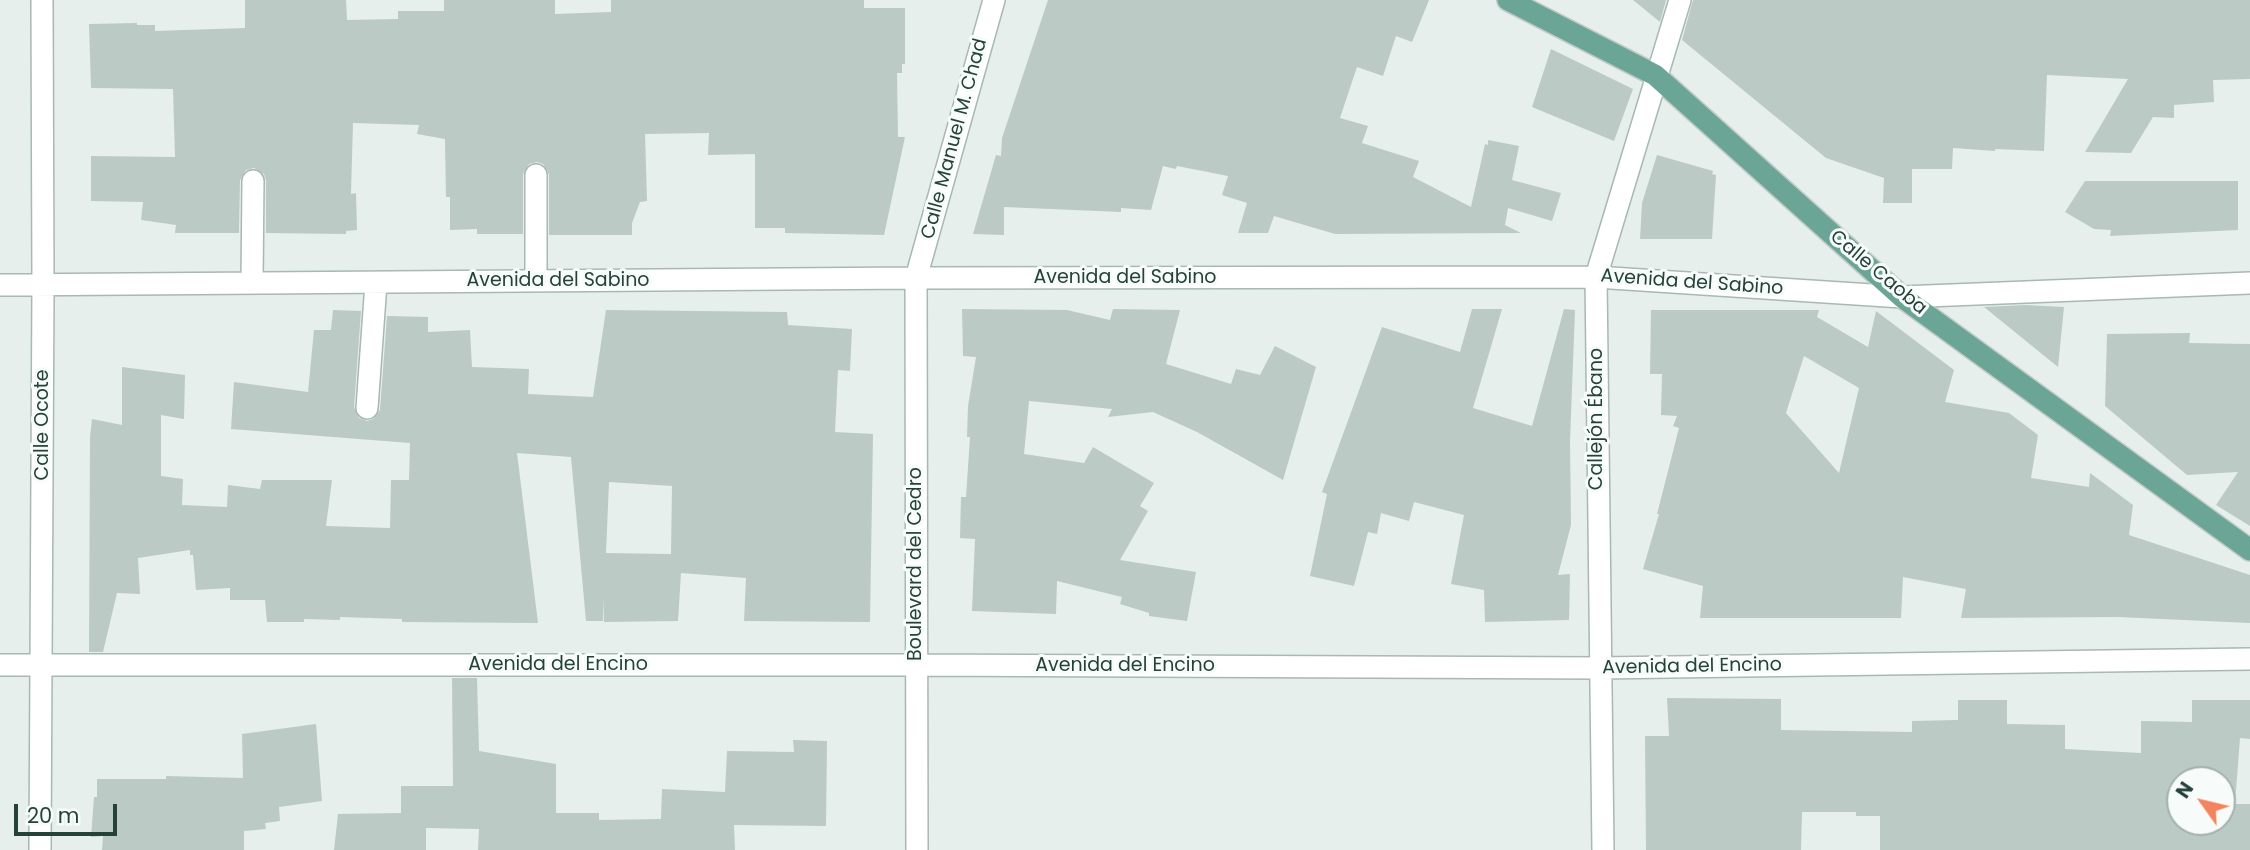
<!DOCTYPE html>
<meta charset="utf-8">
<style>
body{margin:0}
#map{position:relative;width:2250px;height:850px;overflow:hidden;background:#e6efeb;font-family:Poppins,sans-serif}
canvas{display:block}
.north{position:absolute;left:2166px;top:766px;width:70px;height:70px;box-sizing:border-box;background:#f7fbf9;border:2px solid #a3b1ad;border-radius:50%;rotate:304deg;font-size:19px;font-weight:700;line-height:28px;text-align:center;color:#24423a}
.north::after{content:'';display:block;margin:auto;width:24px;height:32px;background:#f4845f;clip-path:polygon(50% 0,100% 100%,50% 72%,0 100%)}
.scale{position:absolute;left:14px;top:804px;width:103px;height:32px;box-sizing:border-box;border:4px solid #24423a;border-top:0;padding-left:9px;font-size:21px;line-height:24px;white-space:nowrap;color:#24423a;-webkit-text-stroke:5px #f7fbf9;paint-order:stroke}
</style>
<div id="map">
<canvas width="2250" height="850"></canvas>
<div class="north">N</div>
<div class="scale">20 m</div>
</div>
<script>
const g = document.querySelector('canvas').getContext('2d');
g.lineJoin = 'round';
function fill(path, color) { g.fillStyle = color; g.fill(path, 'evenodd'); }
const shape = rows => new Path2D(rows.map(r => 'M' + r).join(''));
function stroke(path, color, width, dash) { g.strokeStyle = color; g.lineWidth = width; g.lineCap = dash ? 'butt' : 'round'; g.setLineDash(dash || []); g.stroke(path); }
function drawText(font, color, halo, rows, align = 'center') {
  g.font = font + ' Poppins,sans-serif'; g.lineWidth = 6; g.setLineDash([]); g.textBaseline = 'middle'; g.strokeStyle = halo; g.fillStyle = color; for (const [text, x, y, turn = 0] of rows) {
    g.save(); g.translate(x, y); g.rotate((+turn || 0) * Math.PI / 180); g.textAlign = isNaN(turn) ? turn : align; if (halo) g.strokeText(text, 0, 0); g.fillText(text, 0, 0); g.restore();
  }
}
fill(shape([
 [245,0,346,0,347,20,398,19,398,11,444,11,444,0,555,0,555,14,611,12,611,0,864,0,864,8,905,8,905,64,902,64,902,73,897,73,898,137,905,137,884,235,785,233,785,228,755,228,755,154,708,155,709,133,645,134,647,201,640,202,632,223,632,235,549,235,549,174,543,164,537,162,529,164,523,174,523,234,477,234,477,229,450,230,450,197,446,197,445,139,417,134,419,125,353,123,351,194,356,193,357,230,346,231,346,234,266,233,266,180,264,174,254,168,246,170,240,180,239,233,175,233,176,225,141,220,143,202,91,201,91,156,175,157,173,89,91,88,89,24,137,23,137,25,155,25,155,31,245,28],
 [1048,0,1429,0,1412,42,1396,36,1383,76,1357,67,1340,118,1368,126,1362,143,1419,161,1413,177,1471,207,1485,144,1488,145,1488,140,1519,146,1512,180,1561,193,1552,221,1508,208,1505,225,1521,233,1335,234,1274,216,1268,233,1238,233,1247,203,1222,195,1228,176,1177,166,1176,169,1163,166,1151,210,1121,208,1121,212,1004,207,1004,235,973,234,996,155,1001,156,1002,138],
 [1633,0,1666,0,1660,22],
 [1693,0,2250,0,2250,79,2213,80,2214,102,2174,105,2174,118,2153,117,2131,153,2085,152,2128,79,2047,75,2044,151,1995,149,1995,151,1953,148,1952,169,1912,169,1912,203,1883,203,1884,178,1826,158,1682,40],
 [1551,49,1633,89,1614,141,1532,107],
 [1657,155,1713,171,1712,174,1716,175,1712,239,1640,239,1642,203],
 [2085,181,2238,181,2238,230,2110,236,2111,230,2094,229,2065,212],
 [2025,305,2064,307,2058,367,1984,307],
 [962,309,1067,310,1110,320,1113,309,1180,310,1166,364,1231,384,1236,369,1260,375,1275,346,1316,367,1283,480,1197,432,1153,412,1108,417,1112,409,1029,401,1024,454,1084,463,1093,447,1154,483,1140,506,1148,511,1120,560,1196,572,1187,621,1149,616,1149,613,1120,604,1122,597,1057,581,1056,614,972,611,975,539,960,538,961,497,966,497,970,437,967,437,968,406,976,357,963,356],
 [1472,309,1502,309,1473,408,1532,426,1564,309,1575,310,1570,441,1571,525,1558,575,1570,574,1569,620,1485,622,1484,590,1451,584,1464,515,1414,502,1409,521,1381,513,1377,534,1368,532,1354,586,1310,576,1327,494,1322,492,1382,327,1460,352],
 [333,310,361,311,354,407,359,418,367,421,373,419,380,410,387,316,428,317,428,332,470,330,472,367,529,369,528,394,593,397,606,310,787,312,788,325,852,329,850,371,838,370,835,432,873,434,870,622,744,621,746,578,681,573,678,621,604,622,604,597,603,621,586,621,571,457,517,453,538,623,402,622,402,619,340,617,340,620,304,619,304,622,267,622,265,600,230,600,230,588,196,590,193,555,190,555,190,550,138,558,140,594,117,593,103,652,89,652,90,437,92,419,122,425,122,367,185,375,184,419,161,415,161,476,183,479,182,505,227,507,228,485,260,489,262,480,332,480,326,526,390,528,391,480,409,480,410,443,231,429,234,382,308,392,314,330,331,330],
 [609,482,672,486,671,554,606,553],
 [1651,310,1819,310,1817,317,1868,347,1876,311,1954,370,1945,402,2009,413,2038,435,2031,478,2089,487,2090,473,2133,505,2129,535,2250,575,2250,623,2118,617,1961,618,1966,589,1903,577,1901,618,1700,618,1703,586,1643,569,1659,514,1657,514,1679,428,1673,426,1677,416,1661,415,1662,374,1650,374],
 [1804,356,1859,388,1839,473,1786,413],
 [2190,333,2189,343,2250,344,2250,526,2216,505,2238,472,2187,475,2105,406,2107,334],
 [452,678,477,678,479,751,556,764,556,813,599,813,599,820,661,819,662,789,725,792,727,751,794,752,793,740,827,741,826,826,734,825,735,850,478,850,479,829,426,828,426,850,334,850,338,814,401,813,401,786,453,786],
 [1667,698,1781,699,1781,730,1912,732,1912,721,1958,720,1958,700,2007,700,2007,724,2065,725,2065,749,2141,753,2141,721,2192,722,2192,700,2250,700,2250,739,2240,738,2235,804,2250,804,2250,850,1880,850,1880,816,1856,816,1856,812,1802,812,1801,850,1646,850,1645,736,1669,736],
 [2180,780,2222,780,2222,822,2180,822],
 [316,724,322,801,279,807,280,821,265,823,266,829,244,831,244,850,102,850,103,836,91,837,94,797,97,797,97,779,166,779,166,776,243,778,242,734]
]), '#bbcac4');
const minor = shape([
 [536,281,536,175],
 [252,283,253,181],
 [0,285,916,278,1596,277,1902,297,2250,283],
 [367,408,376,283],
 [0,665,915,665,1599,668,2250,659],
 [40,850,43,285,42,0],
 [917,850,916,278,994,0],
 [1603,850,1596,277,1680,0]
]);
const major = shape([
 [1508,0,1655,75,1902,297,2250,550]
]);
stroke(minor, '#a8b8b2', 24);
stroke(major, '#c2cac8', 24);
stroke(minor, '#fff', 21);
stroke(major, '#6aa596', 21);
drawText('19px', '#24423a', '#f7fbf9', [
 ["Calle Manuel M. Chad",955,139,-75],
 ["Calle Caoba",1878,273,40],
 ["Avenida del Sabino",1125,278],
 ["Avenida del Sabino",558,281],
 ["Avenida del Sabino",1692,283,4],
 ["Callejón Ébano",1597,419,-90],
 ["Calle Ocote",43,425,-90],
 ["Boulevard del Cedro",916,564,-90],
 ["Avenida del Encino",558,665],
 ["Avenida del Encino",1125,666],
 ["Avenida del Encino",1692,667,-1]
]);
</script>
